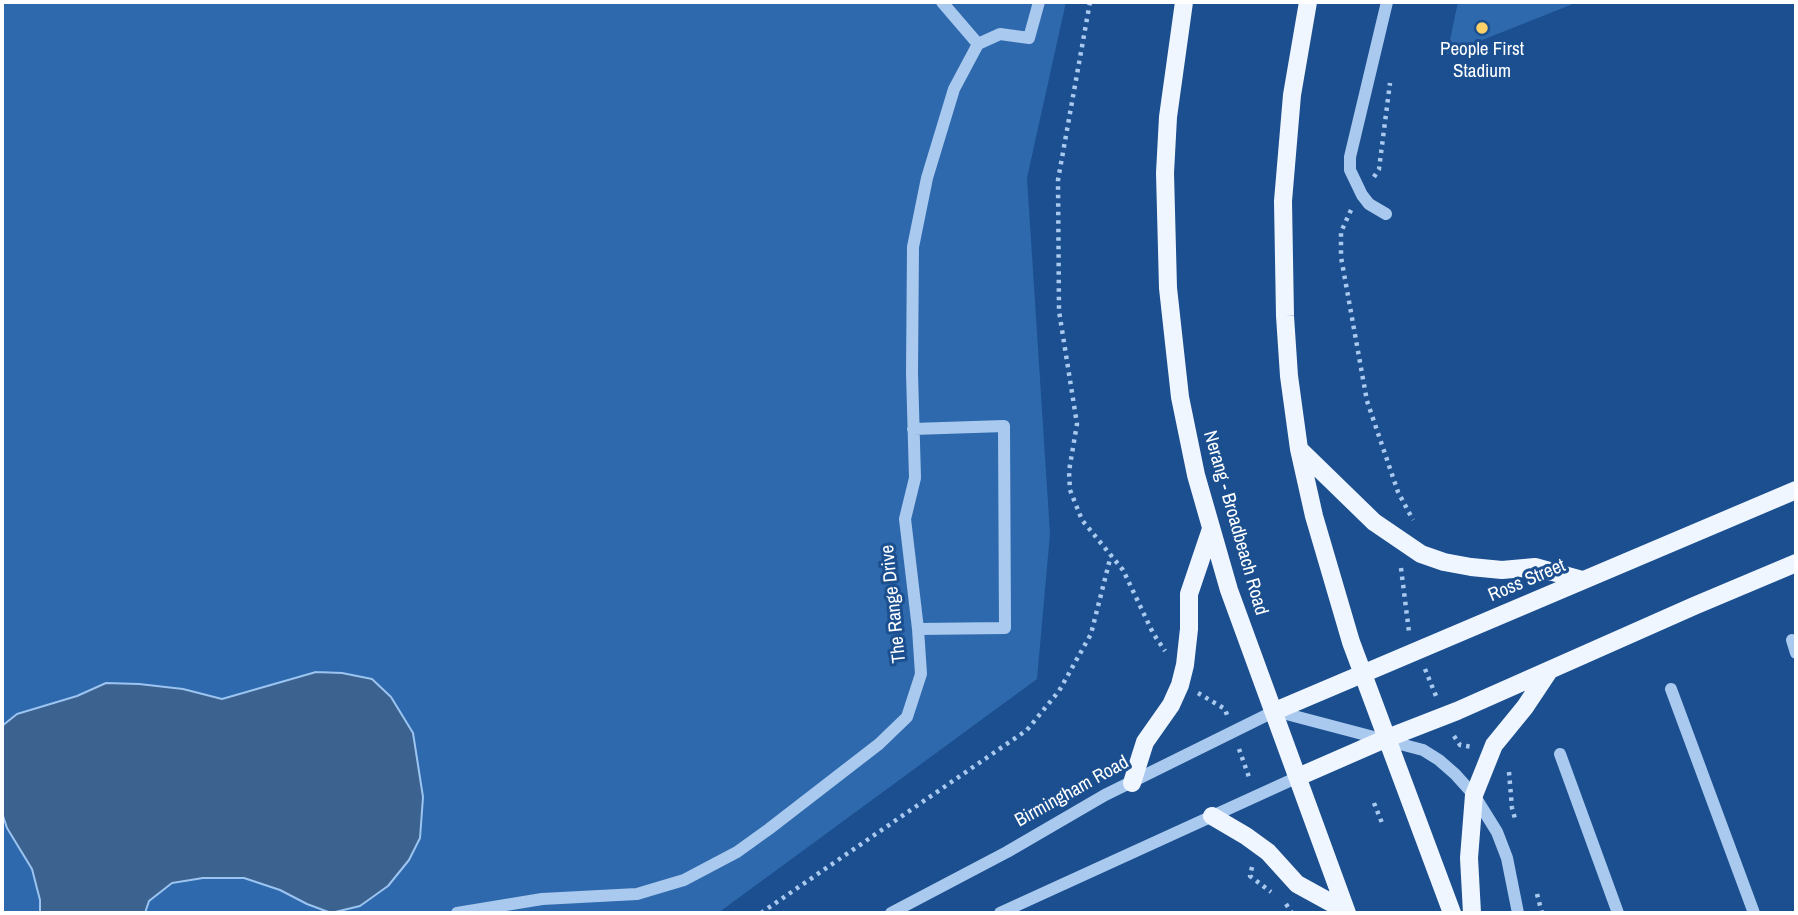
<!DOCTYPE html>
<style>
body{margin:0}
#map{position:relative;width:1798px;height:915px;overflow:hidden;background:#1b4f8f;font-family:"Archivo Narrow",sans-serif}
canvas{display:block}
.frame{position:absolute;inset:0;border:4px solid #fff;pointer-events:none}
</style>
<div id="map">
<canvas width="1798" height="915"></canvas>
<div class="frame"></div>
</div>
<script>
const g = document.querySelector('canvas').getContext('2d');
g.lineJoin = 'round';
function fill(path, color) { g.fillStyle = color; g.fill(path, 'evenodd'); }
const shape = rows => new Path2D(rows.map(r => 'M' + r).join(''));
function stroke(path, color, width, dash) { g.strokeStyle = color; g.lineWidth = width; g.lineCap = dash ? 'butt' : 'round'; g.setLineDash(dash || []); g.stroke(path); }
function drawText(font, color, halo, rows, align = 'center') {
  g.font = font + ' "Archivo Narrow",sans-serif'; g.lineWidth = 6; g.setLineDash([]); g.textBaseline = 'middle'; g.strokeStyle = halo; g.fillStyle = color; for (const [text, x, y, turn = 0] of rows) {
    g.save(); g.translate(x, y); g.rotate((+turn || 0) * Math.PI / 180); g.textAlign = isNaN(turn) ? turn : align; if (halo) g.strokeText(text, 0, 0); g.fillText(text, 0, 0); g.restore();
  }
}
fill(shape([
 [2,2,1066,2,1027,178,1050,534,1037,679,718,913,2,913],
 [1458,2,1578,2,1447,54]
]), '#2e69ad');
const water = shape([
 [316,672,342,673,372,679,391,697,413,733,423,797,420,838,409,860,388,886,360,906,331,913,307,904,280,890,244,878,203,878,172,883,149,901,145,913,40,913,40,900,32,869,7,828,2,813,2,726,17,714,77,696,106,683,139,684,183,689,222,699,316,672]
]);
fill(water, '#3c6290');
stroke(water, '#9cc4f0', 2);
stroke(shape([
 [1090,2,1058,180,1059,311,1077,424,1069,471,1070,490,1082,520,1123,570,1153,633,1165,651],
 [1374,177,1379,169,1390,83],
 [1351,210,1341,232,1341,257,1367,401,1398,492,1413,520],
 [1401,568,1409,632],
 [1425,669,1436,696],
 [1198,693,1225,709,1227,715],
 [1454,736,1460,745,1472,747],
 [1239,749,1250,780],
 [1509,772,1512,808,1516,822],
 [1374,803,1382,823],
 [1252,867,1250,876,1271,892],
 [1537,894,1542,913],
 [1286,904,1292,913],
 [761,913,1027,730,1059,691,1091,634,1111,555]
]), '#a9c9ee', 4.5, [3.5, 5]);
stroke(shape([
 [942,2,978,44],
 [1386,214,1369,204,1362,195,1350,170,1350,157,1387,2],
 [913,429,1004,426,1005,628,918,629],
 [1792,640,1796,653],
 [1671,689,1754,913],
 [1560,754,1618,913],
 [457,913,542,899,637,894,684,880,737,852,769,829,879,744,907,717,921,674,918,629,905,519,915,478,912,373,913,247,927,178,954,89,978,44,1000,34,1029,38,1039,2],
 [891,913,1007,852,1105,795,1275,711,1423,750,1439,760,1455,774,1474,795,1497,832,1507,858,1518,913],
 [1000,913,1298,777]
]), '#a9c9ee', 12);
stroke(shape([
 [1184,2,1168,117,1165,173,1168,288,1180,397,1196,475,1229,590,1347,913],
 [1308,2,1292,95,1283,201,1285,316,1289,376,1299,449,1314,516,1351,642,1452,913],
 [1300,450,1374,522,1421,554,1444,562,1471,567,1502,570,1535,567,1582,580],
 [1275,711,1796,490],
 [1298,777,1385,739,1457,711,1694,606,1796,563],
 [1132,783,1145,742,1171,705,1180,685,1185,665,1189,629,1189,594,1211,529],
 [1212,816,1246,836,1268,852,1297,884,1346,911],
 [1472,913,1469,858,1474,795,1494,745,1525,707,1549,671]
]), '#f0f6ff', 18);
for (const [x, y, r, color] of [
 [1482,28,7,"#ffd166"]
]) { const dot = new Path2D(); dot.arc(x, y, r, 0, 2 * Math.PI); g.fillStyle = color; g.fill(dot); stroke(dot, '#1b4f8f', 2.5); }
drawText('19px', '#fff', '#1b4f8f', [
 ["People First",1482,50],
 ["Stadium",1482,72]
]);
drawText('19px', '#fff', '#1b4f8f', [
 ["Nerang - Broadbeach Road",1235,523,74],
 ["Ross Street",1527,581,-23],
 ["The Range Drive",894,604,-96],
 ["Birmingham Road",1072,792,-29]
]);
</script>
